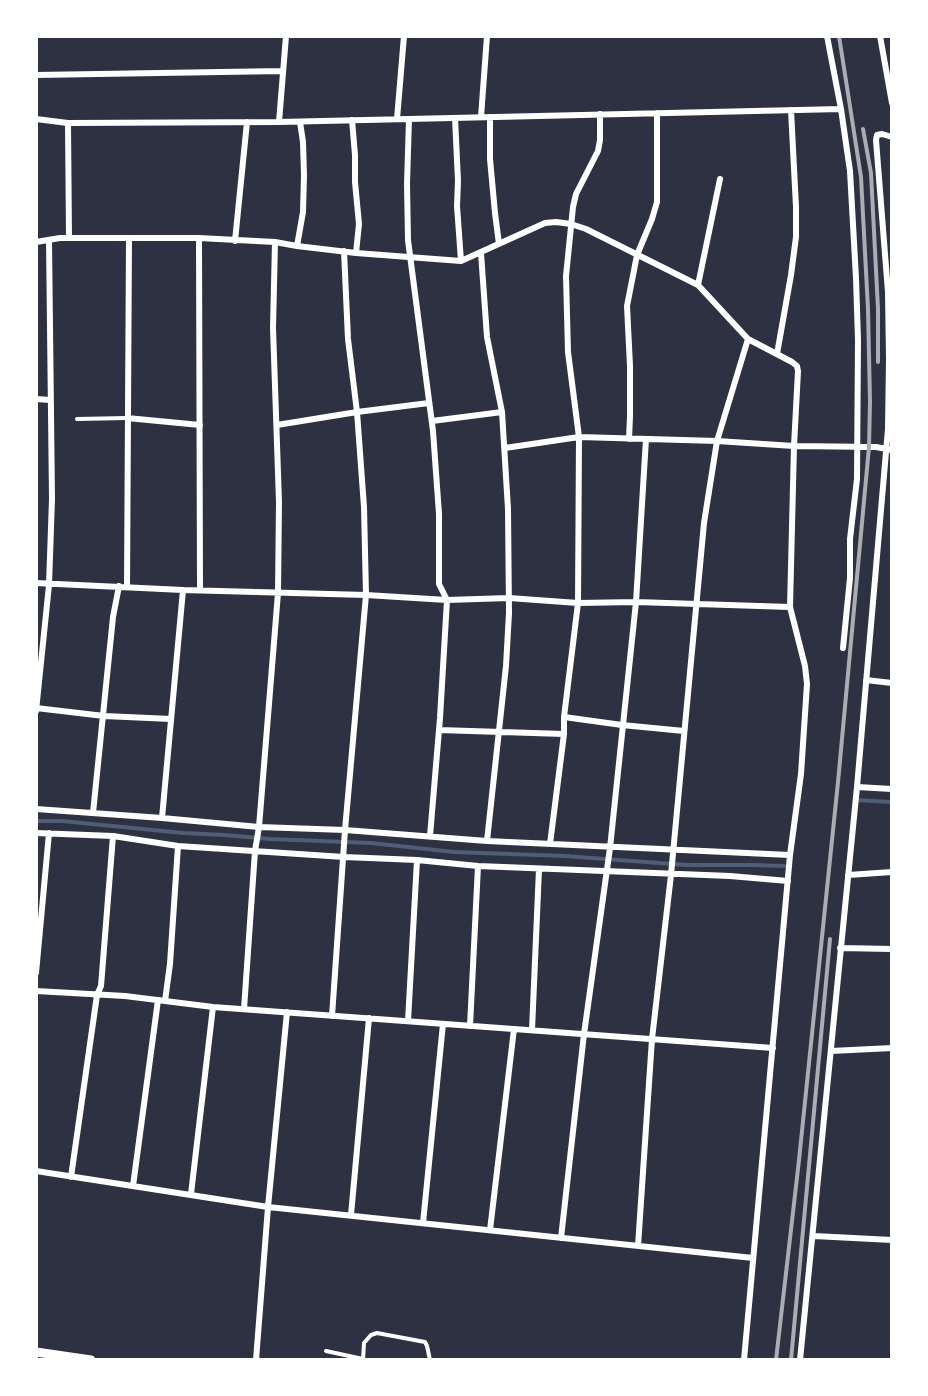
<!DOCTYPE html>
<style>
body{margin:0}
#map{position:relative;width:928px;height:1396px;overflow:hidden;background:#2d3142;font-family:"Space Grotesk",sans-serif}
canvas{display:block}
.frame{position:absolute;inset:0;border:38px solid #fff;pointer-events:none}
</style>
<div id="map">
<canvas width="928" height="1396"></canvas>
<div class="frame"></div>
</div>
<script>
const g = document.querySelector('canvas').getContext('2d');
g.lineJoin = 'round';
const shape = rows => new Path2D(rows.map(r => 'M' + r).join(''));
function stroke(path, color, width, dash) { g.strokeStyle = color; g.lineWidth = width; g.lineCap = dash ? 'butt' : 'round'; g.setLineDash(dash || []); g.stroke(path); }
stroke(shape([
 [855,800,892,802],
 [36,821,62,821,183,833,224,835,270,839,371,843,454,852,565,856,686,865,752,865,784,866]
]), '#4f5d75', 4);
stroke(shape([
 [77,419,127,418],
 [326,1351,363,1359],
 [363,1360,364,1343,371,1335,377,1333,425,1342,427,1346,430,1360]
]), '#fff', 4);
stroke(shape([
 [827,36,841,109,850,171,856,278,858,340,857,479,850,539,850,578,843,648],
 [880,36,892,103],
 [36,75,283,71],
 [481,117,487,36],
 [490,117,490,159,495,213,499,244],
 [455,118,458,181,457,206,461,261],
 [36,119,68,123,279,122,841,109],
 [397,119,404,36],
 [409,119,407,184,408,240,433,431,439,514,439,584,447,600,440,718,430,836],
 [352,120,355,155,355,182,359,224,356,253],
 [279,122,286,36],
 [68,123,69,238],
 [199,238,200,590],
 [235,241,247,122],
 [36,242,60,238,199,238,275,242,297,246,356,253,461,261,545,223,556,222,571,224,586,229,698,285,748,339,792,362,797,366,798,371,794,446,790,607,805,666,807,684,801,774,790,855,744,1360],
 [297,246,303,212,304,175,303,142,300,122],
 [481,253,487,337,502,412,508,509,509,613,506,666,487,841],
 [698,285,720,179],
 [777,354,791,275,796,237,796,207,791,110],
 [36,399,50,400],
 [127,418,200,425],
 [432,421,502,412],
 [277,425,357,412,429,403],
 [629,439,630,416,630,366,627,306,637,255,652,219,657,202,657,113],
 [505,448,579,437,717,441,794,446,876,447,892,450],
 [36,583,183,590,366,595,447,600,509,598,578,603,636,602,790,607],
 [127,587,129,238],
 [866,680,892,683],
 [36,708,104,716,171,719],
 [36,711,49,585,52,499,49,240],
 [564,717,622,725,684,731],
 [439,730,564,734],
 [857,787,892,789],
 [36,809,162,818,259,827,345,830,487,841,790,855],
 [93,813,113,617,119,586],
 [162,818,183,590],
 [36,833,113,836,178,846,344,857,417,860,478,866,730,876,788,881],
 [550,844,564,734,564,717,578,603,579,437,568,352,566,276,573,207,576,194,598,151,600,140,600,114],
 [848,875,892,872],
 [840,948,892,949],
 [36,973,49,833],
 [36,991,125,996,213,1007,773,1048],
 [244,1009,255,851,259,827,278,593,279,502,273,328,275,242],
 [332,1016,345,830,366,595,364,507,357,412,348,339,344,251],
 [408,1021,417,860],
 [470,1026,478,866],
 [532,1030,539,869],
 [831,1051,892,1048],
 [36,1171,268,1207,753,1258],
 [71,1177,97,995,101,986,113,836],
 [133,1186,158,1000,165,1001,170,964,178,846],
 [191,1194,213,1007],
 [351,1215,369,1018],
 [423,1223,443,1024],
 [490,1230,514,1029],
 [814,1236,892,1240],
 [561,1238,584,1034,610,848,636,602,646,439],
 [638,1246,652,1039,671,875,704,523,717,441,748,339],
 [256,1360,268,1207,287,1012],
 [800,1360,857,787,888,429,889,359,888,292,876,140,877,135,882,134,892,137]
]), '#fff', 6);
stroke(shape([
 [36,1352,91,1360]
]), '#fff', 9);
stroke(shape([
 [863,129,871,173,878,309,878,362],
 [776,1360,799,1160,838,782,869,447,870,402,868,309,861,177,839,36],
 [791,1360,830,939]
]), '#abadb3', 4);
</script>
